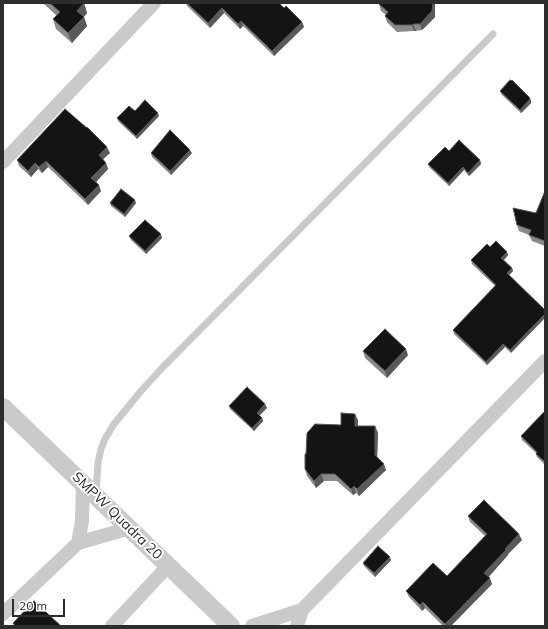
<!DOCTYPE html>
<style>
body{margin:0}
#map{position:relative;width:548px;height:629px;overflow:hidden;background:#fff;font-family:Mulish,sans-serif}
canvas{display:block}
.frame{position:absolute;inset:0;border:4px solid #2d2d2d;pointer-events:none}
.scale{position:absolute;left:12px;top:599px;width:53px;height:18px;box-sizing:border-box;border:2px solid #2d2d2d;border-top:0;padding-left:5px;font-size:12px;line-height:14px;white-space:nowrap;color:#2d2d2d;-webkit-text-stroke:3px #fff;paint-order:stroke}
</style>
<div id="map">
<canvas width="548" height="629"></canvas>
<div class="frame"></div>
<div class="scale">20 m</div>
</div>
<script>
const g = document.querySelector('canvas').getContext('2d');
g.lineJoin = 'round';
const shape = rows => new Path2D(rows.map(r => 'M' + r).join(''));
function stroke(path, color, width, dash) { g.strokeStyle = color; g.lineWidth = width; g.lineCap = dash ? 'butt' : 'round'; g.setLineDash(dash || []); g.stroke(path); }
function fill(path, color) { g.fillStyle = color; g.fill(path, 'evenodd'); }
function drawText(font, color, halo, rows, align = 'center') {
  g.font = font + ' Mulish,sans-serif'; g.lineWidth = 4; g.setLineDash([]); g.textBaseline = 'middle'; g.strokeStyle = halo; g.fillStyle = color; for (const [text, x, y, turn = 0] of rows) {
    g.save(); g.translate(x, y); g.rotate((+turn || 0) * Math.PI / 180); g.textAlign = isNaN(turn) ? turn : align; if (halo) g.strokeText(text, 0, 0); g.fillText(text, 0, 0); g.restore();
  }
}
stroke(shape([
 [96,494,98,463,101,449,105,439,114,424,141,391,162,368,493,34]
]), '#cacaca', 7);
stroke(shape([
 [3,162,154,3],
 [78,543,82,521,83,483],
 [3,614,78,543,130,528],
 [112,626,168,566],
 [252,626,302,610],
 [297,626,302,610,545,361]
]), '#cacaca', 14);
stroke(shape([
 [3,407,231,626]
]), '#cacaca', 18);
fill(shape([
 [43,3,84,3,87,13,84,17,87,26,72,43,56,29,53,19,57,16],
 [186,3,279,3,284,8,302,22,304,27,274,56,243,26,240,29,224,13,210,28,187,6],
 [435,3,435,17,422,30,416,31,414,31,397,32,387,22,385,16,386,15,381,11,379,4],
 [500,91,530,98,531,101,531,103,521,113,501,94],
 [135,111,159,116,137,139,118,121,117,118],
 [449,151,480,160,481,164,469,176,464,170,449,186,429,167,428,164],
 [110,153,103,159,106,163,108,169,96,182,101,191,88,205,48,167,42,173,38,169,31,177,19,166,17,160],
 [151,153,192,153,171,175,152,157],
 [545,191,545,246,532,241,529,235,519,231,517,225,536,213],
 [110,203,136,203,125,217,111,206],
 [129,236,162,238,146,254,131,240],
 [490,247,507,252,508,255,504,260,512,268,513,271,509,275,511,353,505,347,487,365,454,334,453,330,495,286,472,264,471,260],
 [363,351,408,355,387,378,365,358],
 [265,404,267,408,259,415,262,418,263,421,254,431,230,409,229,406],
 [545,411,545,465,537,457,536,454,536,453,522,440,521,436],
 [358,420,358,426,375,426,378,433,377,458,386,470,359,496,356,493,353,495,337,481,324,481,316,488,307,476,305,469,306,454,341,425],
 [468,516,522,540,508,554,508,555,488,577,492,584,451,626,443,626,425,608,422,611,409,597,406,591,447,576,485,536,470,522],
 [391,560,375,577,364,566,363,563]
]), '#8a8a8a');
fill(shape([
 [84,3,87,13,81,20,84,17,87,26,72,43,68,33,77,11],
 [433,3,435,3,435,17,422,30,420,24],
 [222,8,224,13,210,28,208,23],
 [241,21,243,26,240,29,238,24],
 [302,22,304,27,274,56,272,51],
 [413,24,416,31,414,31,412,25],
 [530,98,531,101,531,103,521,113,520,110],
 [158,113,159,116,137,139,136,136],
 [107,147,110,153,101,161,99,155],
 [190,150,192,153,171,175,170,171],
 [480,160,481,164,469,176,468,173],
 [46,161,48,167,42,173,39,167],
 [35,163,38,169,31,177,28,171],
 [106,163,108,169,94,184,91,178],
 [463,167,464,170,449,186,448,183],
 [99,185,101,191,88,205,85,199],
 [135,200,136,203,125,217,124,214],
 [161,234,162,238,146,254,145,251],
 [507,252,508,255,503,261,501,258],
 [512,268,513,271,508,276,507,273],
 [545,314,545,318,511,353,510,350],
 [503,344,505,347,487,365,486,362],
 [406,349,408,355,387,378,385,371],
 [265,404,267,408,258,417,257,413],
 [355,414,358,420,358,432,355,426],
 [262,418,263,421,254,431,252,428],
 [375,426,378,433,377,462,375,455],
 [384,464,386,470,359,496,357,489],
 [321,474,324,481,316,488,314,481],
 [354,486,356,493,353,495,351,489],
 [519,534,522,540,508,554,508,555,487,579,484,573,505,549],
 [390,557,391,560,375,577,374,573],
 [490,578,492,584,451,626,446,626,445,624],
 [423,602,425,608,422,611,420,605]
]), '#5a5a5a');
const building = shape([
 [50,3,84,3,77,11,84,17,68,33,53,19,60,12,50,3],
 [187,3,279,3,284,8,286,6,302,22,272,51,241,21,238,24,222,8,208,23,187,3],
 [380,3,433,3,432,11,420,24,413,24,412,25,395,25,385,16,388,12,379,4,380,3],
 [510,80,511,81,512,80,530,98,529,99,530,99,520,110,500,91,510,80],
 [145,100,158,113,136,136,117,118,129,106,135,111,145,100],
 [65,109,87,128,87,127,107,147,99,155,106,163,91,178,99,185,85,199,46,161,39,167,35,163,28,171,17,160,65,109],
 [170,130,190,150,170,171,151,153,170,130],
 [459,140,480,160,468,173,463,167,448,183,428,164,445,147,449,151,459,140],
 [121,189,135,200,124,214,110,203,121,189],
 [545,191,545,241,529,235,531,230,517,225,513,208,536,213,545,191],
 [145,220,161,234,145,251,129,236,145,220],
 [496,241,507,252,501,258,512,268,507,273,545,310,545,314,510,350,503,344,486,362,453,330,496,285,471,260,487,244,490,247,496,241],
 [385,329,406,349,385,371,363,351,385,329],
 [247,387,265,404,257,413,262,418,252,428,229,406,247,387],
 [545,411,545,462,544,461,536,454,537,452,521,436,545,411],
 [341,413,355,414,355,426,375,426,375,455,384,464,357,489,354,486,351,489,335,474,321,474,314,481,305,469,305,454,306,454,307,433,315,424,341,425,341,413],
 [484,500,519,534,505,549,506,550,484,573,490,578,445,624,423,602,420,605,406,591,433,563,447,576,487,534,468,516,484,500],
 [378,546,390,557,374,573,363,563,378,546],
 [34,601,61,626,15,626,13,623,34,601]
]);
fill(building, '#141414');
stroke(building, '#5a5a5a', 1);
drawText('14px', '#2d2d2d', '#fff', [
 ["SMPW Quadra 20",117,516,44]
]);
</script>
